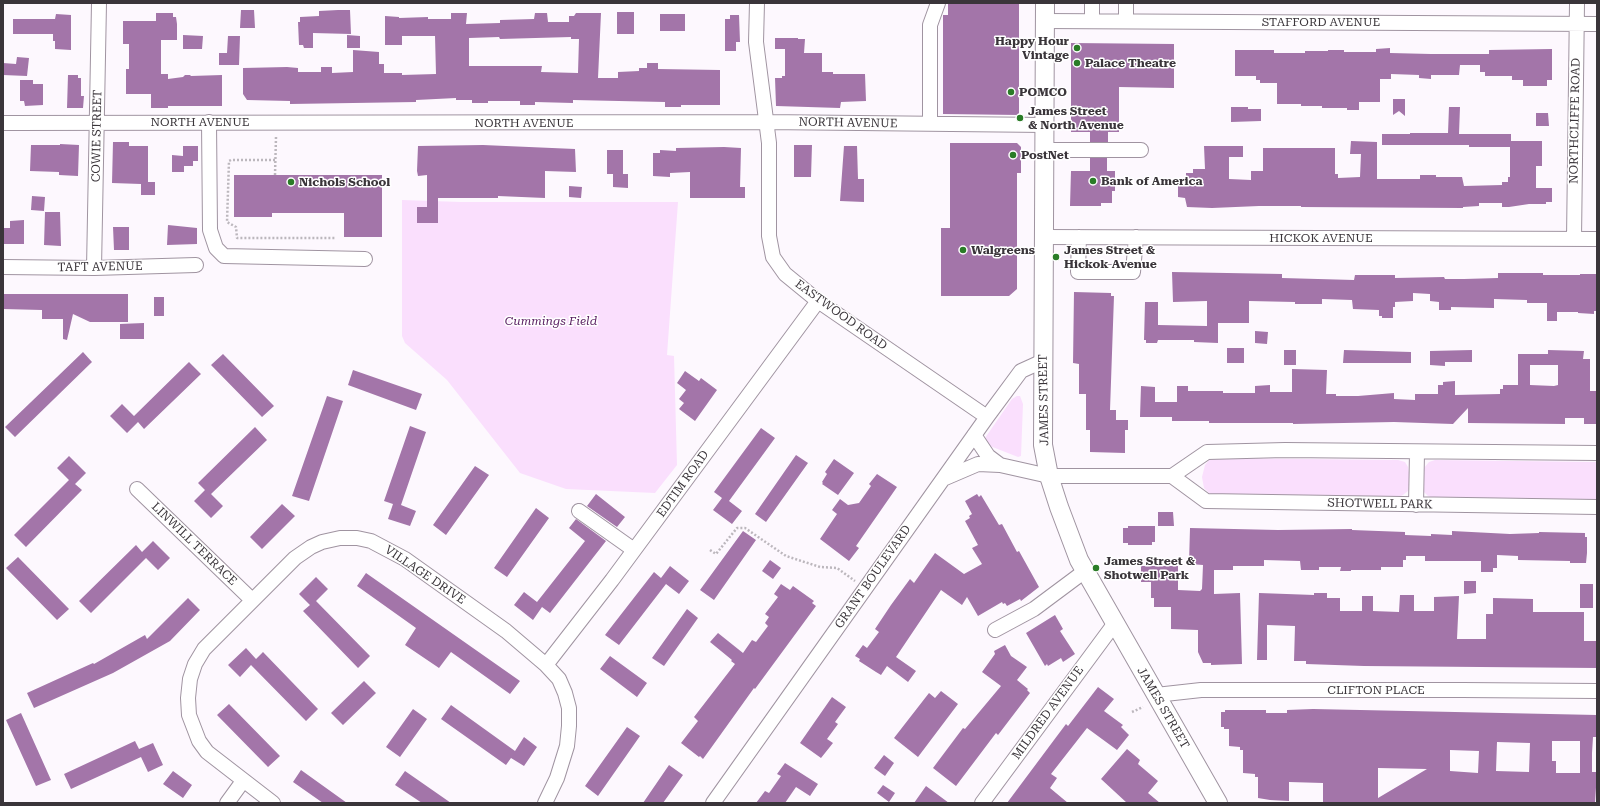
<!DOCTYPE html>
<style>
body{margin:0}
#map{position:relative;width:1600px;height:806px;overflow:hidden;background:#fdf8fe;font-family:"Roboto Serif",serif}
canvas{display:block}
.frame{position:absolute;inset:0;border:4px solid #3a353a;pointer-events:none}
</style>
<div id="map">
<canvas width="1600" height="806"></canvas>
<div class="frame"></div>
</div>
<script>
const g = document.querySelector('canvas').getContext('2d');
g.lineJoin = 'round';
function fill(path, color) { g.fillStyle = color; g.fill(path, 'evenodd'); }
const shape = rows => new Path2D(rows.map(r => 'M' + r).join(''));
function stroke(path, color, width, dash) { g.strokeStyle = color; g.lineWidth = width; g.lineCap = dash ? 'butt' : 'round'; g.setLineDash(dash || []); g.stroke(path); }
function drawText(font, color, halo, rows, align = 'center') {
  g.font = font + ' "Roboto Serif",serif'; g.lineWidth = 3; g.setLineDash([]); g.textBaseline = 'middle'; g.strokeStyle = halo; g.fillStyle = color; for (const [text, x, y, turn = 0] of rows) {
    g.save(); g.translate(x, y); g.rotate((+turn || 0) * Math.PI / 180); g.textAlign = isNaN(turn) ? turn : align; if (halo) g.strokeText(text, 0, 0); g.fillText(text, 0, 0); g.restore();
  }
}
fill(shape([
 [402,200,461,202,678,202,667,355,674,356,677,465,655,493,566,489,520,473,447,380,405,343,402,336],
 [1017,396,1020,396,1023,404,1021,456,1018,457,990,446,985,438,1012,399],
 [1216,458,1398,460,1405,462,1408,467,1410,478,1408,491,1403,495,1397,498,1216,497,1209,493,1204,488,1202,477,1205,465,1210,459],
 [1435,460,1597,462,1597,501,1434,499,1428,496,1423,491,1421,479,1424,468,1429,462]
]), '#fadffd');
fill(shape([
 [948,3,1019,3,1019,115,943,114,943,15,948,15],
 [241,10,254,10,255,28,240,28],
 [338,10,350,10,351,34,313,33,313,48,304,48,303,45,299,45,298,22,300,22,300,17,319,16,319,11],
 [617,12,634,12,634,34,617,34],
 [156,13,173,13,173,17,176,17,177,24,177,40,161,40,161,74,168,74,168,79,183,77,185,75,190,75,191,76,222,75,222,106,168,106,168,108,151,108,151,94,126,94,126,69,129,69,129,44,123,44,123,21,156,21],
 [451,13,467,13,466,24,500,23,500,20,534,19,535,13,547,13,548,22,569,22,569,16,574,16,576,13,601,13,598,78,618,78,618,72,639,71,639,68,647,68,647,63,658,63,658,69,720,70,720,105,681,105,681,107,665,107,665,102,573,100,573,103,535,102,535,105,520,105,520,101,488,101,488,103,472,103,472,100,456,100,456,98,416,100,416,102,290,104,290,101,247,100,243,94,243,68,287,67,298,68,298,72,321,72,321,67,332,67,332,73,353,72,353,50,379,52,379,64,384,64,384,73,402,73,402,75,436,74,435,36,402,36,402,45,385,45,385,16,399,17,399,18,428,17,428,19,451,19],
 [499,37,500,39,571,37,571,39,579,39,578,73,541,72,542,66,469,66,469,38],
 [56,14,71,15,71,50,55,49,55,41,53,41,53,34,13,34,13,19,55,19],
 [660,14,685,14,685,31,660,31],
 [730,15,739,15,740,42,736,42,736,51,725,51,725,19,730,19],
 [183,35,203,36,202,49,183,49],
 [347,35,360,36,360,48,347,48],
 [228,36,240,36,239,65,219,65,219,53,227,53],
 [775,38,798,38,798,39,805,39,804,53,822,53,822,72,833,72,833,74,865,74,866,101,841,102,840,108,776,106,775,78,782,78,782,76,785,76,785,49,775,49],
 [1071,43,1174,44,1174,88,1119,87,1119,132,1108,132,1108,142,1090,142,1090,132,1071,132],
 [1390,48,1390,53,1431,54,1489,54,1489,50,1552,49,1552,80,1547,80,1547,86,1523,86,1523,80,1512,80,1512,76,1485,76,1485,72,1480,72,1480,65,1460,65,1459,75,1431,75,1431,79,1419,78,1419,75,1391,74,1391,79,1380,79,1380,102,1359,102,1359,110,1347,110,1347,108,1322,108,1322,106,1301,106,1301,104,1277,104,1277,83,1260,83,1260,80,1256,80,1256,76,1235,76,1235,50,1274,50,1274,53,1305,53,1305,51,1328,51,1328,50,1344,50,1344,52,1376,52,1376,49],
 [17,57,29,58,27,76,3,75,3,63,16,64],
 [68,75,78,75,78,78,81,78,81,96,84,96,83,108,67,108],
 [20,80,33,80,33,84,43,84,43,105,25,106,24,101,20,101],
 [1393,99,1405,99,1405,116,1399,111,1393,115],
 [1231,107,1248,107,1248,109,1261,109,1261,121,1231,122],
 [1449,107,1460,107,1459,134,1511,134,1511,141,1542,141,1542,166,1536,166,1536,188,1552,188,1552,202,1546,202,1546,204,1529,204,1509,207,1502,207,1502,203,1479,203,1479,206,1463,207,1463,208,1301,207,1301,206,1259,206,1212,208,1187,207,1185,198,1178,197,1178,186,1186,186,1186,173,1193,173,1193,169,1205,169,1204,146,1243,146,1243,157,1229,157,1229,179,1251,180,1251,171,1263,171,1263,148,1335,148,1335,174,1338,174,1338,178,1360,177,1361,154,1350,154,1351,141,1377,142,1377,179,1420,179,1420,175,1436,175,1436,177,1462,177,1464,186,1502,185,1502,182,1508,182,1508,177,1510,177,1510,147,1469,147,1469,145,1382,145,1382,134,1410,134,1410,133,1448,133],
 [1536,113,1548,113,1549,126,1536,126],
 [113,142,129,142,129,146,148,146,148,182,155,182,155,195,141,195,141,184,112,183],
 [950,143,1017,143,1021,147,1021,173,1017,173,1017,289,1009,296,941,296,941,228,950,228],
 [60,144,79,145,78,176,59,175,59,172,30,171,31,145,60,145],
 [483,145,575,149,576,172,545,171,545,198,498,196,498,198,438,198,438,223,417,223,417,207,427,207,427,175,418,176,417,171,418,146],
 [794,145,812,145,811,177,794,177],
 [183,146,198,146,198,161,193,161,193,166,184,166,184,172,172,172,172,155,183,156],
 [844,146,857,146,858,179,864,179,864,202,840,201],
 [724,147,741,148,740,187,745,187,745,198,690,198,690,172,670,173,670,177,653,176,653,153,660,153,660,150,676,151,676,148],
 [607,150,623,150,623,174,628,174,628,188,613,187,613,174,607,174],
 [1090,158,1107,158,1107,171,1115,171,1115,191,1112,191,1112,203,1101,203,1101,206,1070,206,1071,171,1090,171],
 [234,175,382,175,382,237,344,237,344,213,272,213,272,217,234,217],
 [569,186,582,187,581,198,569,197],
 [32,196,45,197,44,211,31,210],
 [45,212,60,212,61,246,44,245],
 [24,220,24,244,3,244,3,228,10,228,10,221],
 [168,225,197,228,197,244,167,245],
 [113,227,129,227,129,250,114,250],
 [1172,272,1282,274,1282,278,1354,280,1355,275,1395,275,1395,278,1444,277,1445,279,1464,279,1498,278,1498,273,1543,273,1543,275,1580,275,1580,274,1597,274,1597,311,1594,311,1594,314,1578,313,1578,312,1557,312,1557,321,1547,321,1547,303,1527,303,1527,300,1494,299,1494,308,1451,307,1451,310,1439,310,1439,302,1430,301,1430,294,1413,293,1413,301,1395,302,1395,307,1393,307,1393,318,1382,318,1382,316,1379,316,1379,310,1353,309,1352,300,1322,299,1322,304,1295,304,1295,302,1249,301,1249,323,1218,323,1218,343,1194,342,1194,340,1158,340,1157,343,1146,343,1146,340,1144,340,1145,302,1158,302,1158,325,1207,326,1207,301,1173,302],
 [1074,292,1111,293,1111,296,1114,296,1110,410,1116,410,1116,420,1128,420,1128,430,1125,430,1125,453,1090,452,1090,430,1086,430,1086,394,1079,394,1079,364,1073,363],
 [3,294,128,294,128,322,90,322,73,314,67,340,63,339,63,319,42,319,42,310,3,309],
 [154,297,164,297,164,316,154,316],
 [144,323,144,339,120,339,120,324],
 [1255,331,1268,332,1267,344,1255,343],
 [1227,348,1244,348,1244,363,1227,363],
 [1284,350,1296,350,1296,365,1284,365],
 [1344,350,1411,352,1411,363,1343,363],
 [1472,350,1472,362,1445,362,1445,366,1430,365,1430,351],
 [1548,350,1584,351,1583,359,1590,359,1590,391,1597,391,1597,424,1584,424,1584,418,1565,418,1565,424,1468,423,1468,408,1453,424,1394,422,1293,424,1293,423,1209,423,1209,421,1172,421,1172,417,1140,417,1141,386,1155,387,1155,402,1177,402,1177,386,1188,386,1188,391,1223,391,1223,393,1255,393,1255,386,1270,385,1270,392,1292,392,1292,369,1327,370,1326,394,1336,394,1336,396,1358,396,1394,393,1394,399,1415,400,1415,394,1438,394,1438,385,1443,385,1443,382,1455,381,1455,395,1500,394,1500,389,1503,389,1503,385,1518,385,1518,354,1548,354],
 [1530,365,1558,365,1558,385,1554,386,1530,385],
 [83,352,92,362,15,437,5,427],
 [223,354,274,406,262,417,211,365],
 [189,362,201,374,144,429,138,422,127,433,110,416,122,404,134,416],
 [353,370,422,394,416,410,348,385],
 [685,371,699,381,701,378,717,390,695,421,679,409,684,403,679,399,686,390,677,383],
 [327,396,343,401,309,501,292,496],
 [410,426,426,432,401,505,416,511,410,526,388,519,393,504,384,501],
 [255,427,267,440,211,494,223,506,211,518,194,501,205,490,198,483],
 [761,428,775,438,729,501,742,511,732,524,713,510,722,498,714,492],
 [796,455,808,463,766,522,755,514],
 [69,456,86,473,75,484,82,490,26,547,14,535,69,480,57,468],
 [834,459,854,473,838,495,822,484,823,483,822,482,827,474,825,472],
 [475,466,489,475,446,535,433,525],
 [877,474,897,487,856,546,859,548,849,561,820,539,837,514,832,510,840,499,848,505,859,503,871,486,869,484],
 [596,494,625,517,617,527,587,506],
 [977,494,979,497,981,495,999,525,1002,524,1017,552,1019,551,1039,587,1021,601,1020,599,1007,606,1005,603,1003,604,1002,602,978,616,967,597,962,605,941,590,896,657,916,671,908,682,887,666,881,675,876,672,859,661,860,659,855,656,863,645,867,648,879,632,875,629,891,605,910,579,914,583,935,553,964,574,982,564,972,548,978,545,965,521,970,518,969,516,972,514,965,501],
 [282,504,295,516,262,549,250,537],
 [536,508,549,518,507,577,494,568],
 [1158,512,1173,512,1174,526,1158,526],
 [576,519,606,541,550,613,542,607,533,620,514,605,524,592,537,602,585,541,569,528],
 [1128,526,1155,526,1155,542,1152,542,1152,545,1128,545,1128,543,1123,543,1123,528,1128,528],
 [1190,528,1278,530,1352,529,1352,530,1405,532,1405,535,1431,536,1431,534,1452,535,1452,531,1510,534,1539,533,1539,532,1585,533,1585,537,1587,537,1587,553,1586,563,1570,563,1570,561,1518,560,1518,556,1497,555,1497,568,1493,568,1493,572,1481,572,1481,561,1425,561,1425,556,1406,556,1406,560,1403,560,1403,567,1381,567,1381,570,1351,570,1351,571,1340,571,1341,567,1319,567,1319,570,1301,570,1300,561,1264,560,1264,566,1233,566,1233,570,1214,570,1214,594,1240,593,1242,664,1211,665,1211,663,1203,663,1198,652,1198,630,1171,629,1171,607,1154,607,1154,598,1151,598,1151,582,1141,582,1141,566,1178,566,1178,590,1200,591,1202,589,1203,565,1189,564],
 [743,531,756,540,714,600,700,590],
 [153,541,170,558,158,570,146,558,91,613,79,601,136,545,142,552],
 [18,557,69,609,57,620,6,568],
 [770,560,781,568,773,579,762,571],
 [670,566,689,581,679,594,666,584,619,645,605,635,654,572,661,578],
 [366,573,520,681,510,694,451,652,439,668,405,645,416,628,357,586],
 [316,577,328,589,316,601,370,656,358,668,303,611,310,605,299,594],
 [1464,581,1476,581,1476,593,1464,594],
 [781,584,790,590,793,586,814,601,812,603,816,606,755,689,754,688,711,748,703,759,700,756,699,757,681,743,698,721,694,717,735,664,731,661,732,660,710,642,718,633,743,653,752,640,756,642,768,626,765,623,769,617,765,614,778,597,774,594],
 [1580,584,1593,584,1593,608,1580,608],
 [1259,593,1314,595,1314,593,1327,593,1327,598,1340,598,1340,611,1362,611,1362,596,1373,596,1373,611,1399,612,1400,595,1414,595,1414,611,1434,611,1434,597,1459,596,1457,639,1486,639,1486,614,1493,614,1493,598,1533,599,1533,612,1584,612,1584,641,1597,641,1597,668,1364,666,1306,664,1306,661,1294,661,1295,626,1267,625,1267,660,1257,660],
 [188,598,200,610,170,641,113,673,34,708,27,693,93,663,94,664,145,635,147,639],
 [687,609,698,618,664,666,652,658],
 [1055,615,1063,629,1060,631,1075,654,1063,662,1061,658,1048,666,1047,664,1045,666,1026,633],
 [1005,645,1011,656,1027,667,1017,680,1028,689,1027,690,1030,693,998,735,996,733,956,786,933,768,963,728,965,729,1001,686,982,672,995,654,994,651],
 [246,648,256,659,263,652,318,709,306,721,251,665,240,677,228,665],
 [610,656,647,683,637,697,600,669],
 [364,681,376,693,343,725,331,713],
 [1098,687,1114,699,1104,711,1123,725,1121,727,1129,735,1117,750,1087,728,1051,774,1057,778,1050,788,1068,803,1007,803,1054,740,1066,724,1068,726],
 [941,691,958,704,918,757,894,738,929,693,935,698],
 [832,697,846,707,835,722,838,724,827,739,833,743,821,758,800,743],
 [229,704,280,756,268,767,217,715],
 [451,705,515,751,524,737,537,747,524,766,511,758,506,765,441,719],
 [413,709,427,719,400,757,386,747],
 [1313,709,1597,715,1597,737,1593,737,1592,753,1592,772,1597,772,1595,803,1323,803,1323,783,1289,782,1289,801,1270,800,1258,798,1258,777,1255,777,1255,774,1243,773,1243,750,1240,750,1240,747,1229,746,1229,729,1224,729,1224,727,1221,727,1221,712,1225,712,1225,710,1266,710,1266,713,1287,713,1287,710],
 [1552,741,1580,741,1580,773,1556,773,1556,761,1552,761],
 [1497,742,1530,743,1529,772,1496,771],
 [1450,750,1479,751,1478,773,1450,771],
 [1378,768,1427,769,1378,798],
 [21,713,51,780,36,786,6,720],
 [627,727,640,736,598,796,585,786],
 [135,741,139,749,153,743,163,765,148,772,141,757,71,789,64,774],
 [1127,749,1140,760,1138,764,1158,781,1148,793,1160,803,1127,803,1101,779],
 [884,755,894,763,885,776,874,768],
 [785,763,818,784,810,796,796,787,785,803,756,803,765,791,769,793,781,776,777,774],
 [669,765,683,775,663,803,643,803],
 [301,770,347,803,323,803,293,782],
 [173,771,192,785,183,798,163,784],
 [405,771,451,803,422,803,395,785],
 [883,785,895,793,889,802,877,793],
 [926,786,949,803,914,803]
]), '#a375a9');
const minor = shape([
 [757,3,756,42,769,143,769,236,773,257,785,274,818,301,987,417],
 [1092,3,1092,21],
 [1045,21,1597,24],
 [1126,21,1126,3],
 [209,122,210,230,216,248,224,256,365,259],
 [3,123,765,122,1045,125],
 [930,124,930,25,938,3],
 [1044,150,1141,150],
 [1044,237,1597,239],
 [1079,237,1078,272,1133,272,1136,237],
 [1574,239,1577,3],
 [3,267,94,268,196,265],
 [94,268,99,3],
 [974,435,988,456,1000,465],
 [1172,476,1206,501,1597,507],
 [943,479,978,464,1000,465,1049,476,1172,476,1207,452,1285,450,1597,453],
 [137,489,252,600],
 [1416,505,1417,453],
 [579,511,634,550],
 [995,630,1034,609,1085,571],
 [546,665,612,580,818,301],
 [1156,695,1201,690,1462,690,1597,691],
 [227,803,243,781],
 [273,803,207,752,199,741,189,715,188,698,190,679,195,664,204,649,295,558,311,547,322,542,340,538,357,538,371,541,405,559,506,631,546,665,559,679,565,693,569,708,569,726,567,746,557,778,545,803],
 [713,803,987,417,1021,371,1043,361],
 [982,803,1115,623]
]);
const major = shape([
 [1045,3,1043,445,1049,476,1059,507,1079,560,1218,803]
]);
stroke(minor, '#a094a1', 16);
stroke(major, '#a094a1', 20);
stroke(shape([
 [275,160,231,160,229,161,227,222,236,227,237,238,336,238],
 [275,175,276,137],
 [710,550,716,554,737,528,745,528,786,556,820,567,837,568,855,581],
 [1132,712,1143,707]
]), '#bcb7bd', 2.5, [2, 2]);
stroke(minor, '#fff', 14);
stroke(major, '#fff', 18);
for (const [x, y, r, color] of [
 [1077,48,4,"#2a7c27"],
 [1077,63,4,"#2a7c27"],
 [1011,92,4,"#2a7c27"],
 [1020,118,4,"#2a7c27"],
 [1013,155,4,"#2a7c27"],
 [1093,181,4,"#2a7c27"],
 [291,182,4,"#2a7c27"],
 [963,250,4,"#2a7c27"],
 [1056,257,4,"#2a7c27"],
 [1096,568,4,"#2a7c27"]
]) { const dot = new Path2D(); dot.arc(x, y, r, 0, 2 * Math.PI); g.fillStyle = color; g.fill(dot); stroke(dot, '#fff', 1.5); }
drawText('12px', '#3a353a', '#fff', [
 ["STAFFORD AVENUE",1321,22],
 ["NORTHCLIFFE ROAD",1575,121,-89],
 ["NORTH AVENUE",200,122],
 ["NORTH AVENUE",524,123],
 ["NORTH AVENUE",848,123,1],
 ["COWIE STREET",97,136,-89],
 ["HICKOK AVENUE",1321,238],
 ["TAFT AVENUE",100,267,-1],
 ["EASTWOOD ROAD",841,315,36],
 ["JAMES STREET",1044,400,-91],
 ["EDTIM ROAD",683,484,-54],
 ["SHOTWELL PARK",1380,504,1],
 ["LINWILL TERRACE",194,544,44],
 ["VILLAGE DRIVE",425,575,34],
 ["GRANT BOULEVARD",873,577,-55],
 ["CLIFTON PLACE",1376,690],
 ["JAMES STREET",1163,708,60],
 ["MILDRED AVENUE",1048,713,-54]
]);
drawText('bold 12px', '#3a353a', '#fff', [
 ["Happy Hour",1069,41,"right"],
 ["Vintage",1069,55,"right"],
 ["Palace Theatre",1085,63],
 ["POMCO",1019,92],
 ["James Street",1028,111],
 ["& North Avenue",1028,125],
 ["PostNet",1021,155],
 ["Bank of America",1101,181],
 ["Nichols School",299,182],
 ["Walgreens",971,250],
 ["James Street &",1064,250],
 ["Hickok Avenue",1064,264],
 ["James Street &",1104,561],
 ["Shotwell Park",1104,575]
], 'left');
drawText('italic 12px', '#5d2465', '#fff', [
 ["Cummings Field",551,321]
]);
</script>
